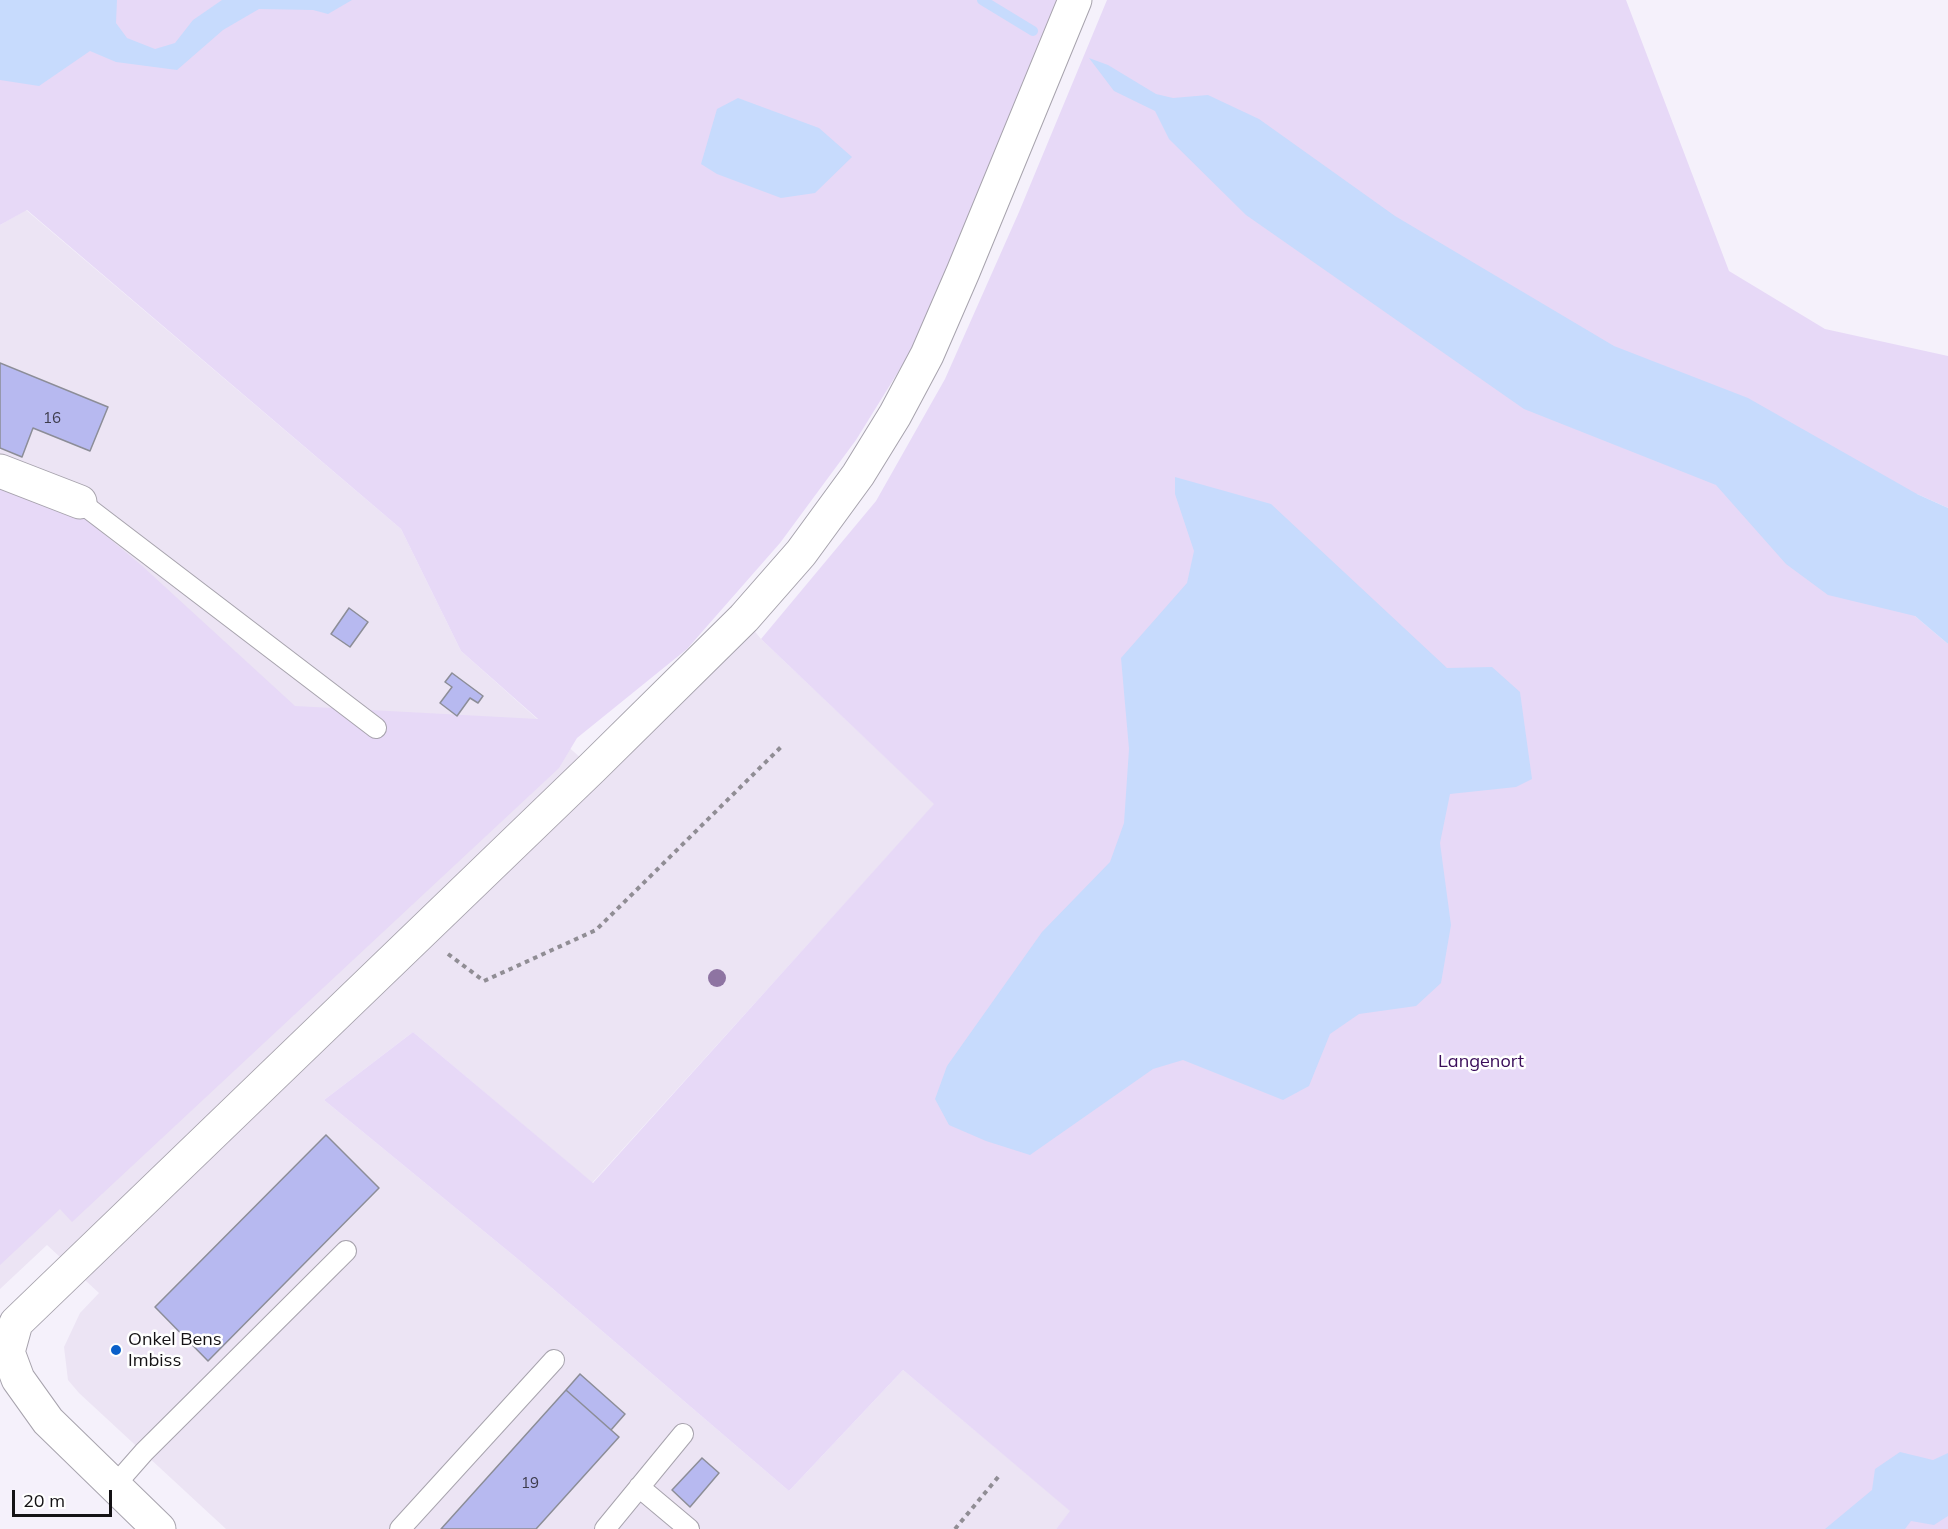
<!DOCTYPE html>
<style>
body{margin:0}
#map{position:relative;width:1948px;height:1529px;overflow:hidden;background:#f5f1fb;font-family:Mulish,sans-serif}
canvas{display:block}
.scale{position:absolute;left:12px;top:1490px;width:100px;height:27px;box-sizing:border-box;border:3px solid #141215;border-top:0;padding-left:8px;font-size:18px;line-height:21px;white-space:nowrap;color:#141215;-webkit-text-stroke:4px #fff;paint-order:stroke}
</style>
<div id="map">
<canvas width="1948" height="1529"></canvas>
<div class="scale">20 m</div>
</div>
<script>
const g = document.querySelector('canvas').getContext('2d');
g.lineJoin = 'round';
function fill(path, color) { g.fillStyle = color; g.fill(path, 'evenodd'); }
const shape = rows => new Path2D(rows.map(r => 'M' + r).join(''));
function stroke(path, color, width, dash) { g.strokeStyle = color; g.lineWidth = width; g.lineCap = dash ? 'butt' : 'round'; g.setLineDash(dash || []); g.stroke(path); }
function drawText(font, color, halo, rows, align = 'center') {
  g.font = font + ' Mulish,sans-serif'; g.lineWidth = 5; g.setLineDash([]); g.textBaseline = 'middle'; g.strokeStyle = halo; g.fillStyle = color; for (const [text, x, y, turn = 0] of rows) {
    g.save(); g.translate(x, y); g.rotate((+turn || 0) * Math.PI / 180); g.textAlign = isNaN(turn) ? turn : align; if (halo) g.strokeText(text, 0, 0); g.fillText(text, 0, 0); g.restore();
  }
}
fill(shape([
 [26,210,401,529,461,651,592,768,744,618,761,639,935,804,592,1183,413,1032,324,1100,525,1265,789,1491,903,1370,1071,1511,1056,1529,226,1529,79,1393,68,1380,64,1347,80,1313,99,1293,47,1245,0,1289,0,225]
]), '#ece4f4');
fill(shape([
 [0,0,1059,0,916,343,856,440,780,543,687,649,577,738,559,768,72,1222,60,1209,0,1265,0,484,83,517,140,564,295,706,538,719,461,651,401,529,27,210,0,225],
 [1107,0,1626,0,1729,271,1825,329,1948,356,1948,508,1917,494,1915,616,1948,644,1948,1529,1056,1529,1070,1511,903,1370,789,1491,525,1265,324,1100,413,1032,593,1183,934,804,761,639,876,501,945,379,1019,212]
]), '#e7d9f7');
fill(shape([
 [0,0,117,0,116,23,127,38,155,49,175,43,193,20,222,0,352,0,328,14,313,10,259,9,223,30,177,70,116,62,90,51,39,86,0,80],
 [1089,58,1108,65,1156,94,1173,98,1208,95,1259,119,1395,216,1614,346,1748,398,1917,494,1948,508,1948,644,1915,616,1828,595,1786,564,1716,485,1524,409,1246,215,1169,139,1155,111,1114,91],
 [738,98,819,128,852,157,815,193,781,198,717,174,701,164,717,109],
 [1175,477,1271,504,1447,668,1492,667,1520,692,1532,779,1516,787,1450,794,1440,843,1451,925,1441,983,1416,1006,1359,1014,1330,1034,1309,1086,1283,1100,1183,1060,1153,1069,1030,1155,986,1141,949,1125,935,1099,947,1066,1042,932,1110,862,1124,823,1129,749,1121,658,1187,583,1194,551,1175,494],
 [1900,1452,1933,1460,1948,1453,1948,1516,1934,1525,1911,1521,1905,1529,1825,1529,1872,1490,1875,1469]
]), '#c7dbfd');
stroke(shape([
 [982,0,1033,31]
]), '#c7dbfd', 10);
const building = shape([
 [0,363,108,407,90,451,33,428,22,457,0,448,0,363],
 [349,608,368,622,350,647,331,634,349,608],
 [452,673,483,696,478,703,470,698,457,716,440,703,452,687,445,682,452,673],
 [326,1135,379,1188,208,1361,155,1307,326,1135],
 [580,1374,625,1414,611,1430,566,1390,580,1374],
 [566,1390,619,1437,536,1529,441,1529,566,1390],
 [702,1458,719,1473,690,1507,672,1490,702,1458]
]);
fill(building, '#b7b9f0');
stroke(building, '#8c8d97', 1.5);
const service = shape([
 [80,502,376,728],
 [115,1485,144,1452,346,1251],
 [639,1487,689,1529],
 [400,1529,554,1360],
 [605,1529,683,1434]
]);
const minor = shape([
 [0,471,80,502]
]);
const tertiary = shape([
 [159,1529,48,1421,18,1379,8,1352,16,1323,592,768,744,618,801,553,858,475,895,415,927,355,963,272,1075,0]
]);
stroke(service, '#a7a3ad', 22);
stroke(minor, '#a7a3ad', 35);
stroke(tertiary, '#a7a3ad', 35);
stroke(shape([
 [448,954,484,981,596,930,783,745],
 [955,1529,999,1476]
]), '#908d94', 4, [4.5, 4.5]);
stroke(service, '#fff', 20);
stroke(minor, '#fff', 33);
stroke(tertiary, '#fff', 33);
g.fillStyle = '#8e74a2';
for (const [x, y] of [
 [717,978]
]) { g.beginPath(); g.arc(x, y, 9, 0, 2 * Math.PI); g.fill(); }
for (const [x, y, r, color] of [
 [116,1350,6,"#0a5fc9"]
]) { const dot = new Path2D(); dot.arc(x, y, r, 0, 2 * Math.PI); g.fillStyle = color; g.fill(dot); stroke(dot, '#fff', 2); }
drawText('15px', '#3d3c4c', null, [
 ["16",52,418],
 ["19",530,1483]
]);
drawText('18px', '#3a0d5a', '#fff', [
 ["Langenort",1481,1062]
]);
drawText('18px', '#141215', '#fff', [
 ["Onkel Bens",128,1340],
 ["Imbiss",128,1361]
], 'left');
</script>
